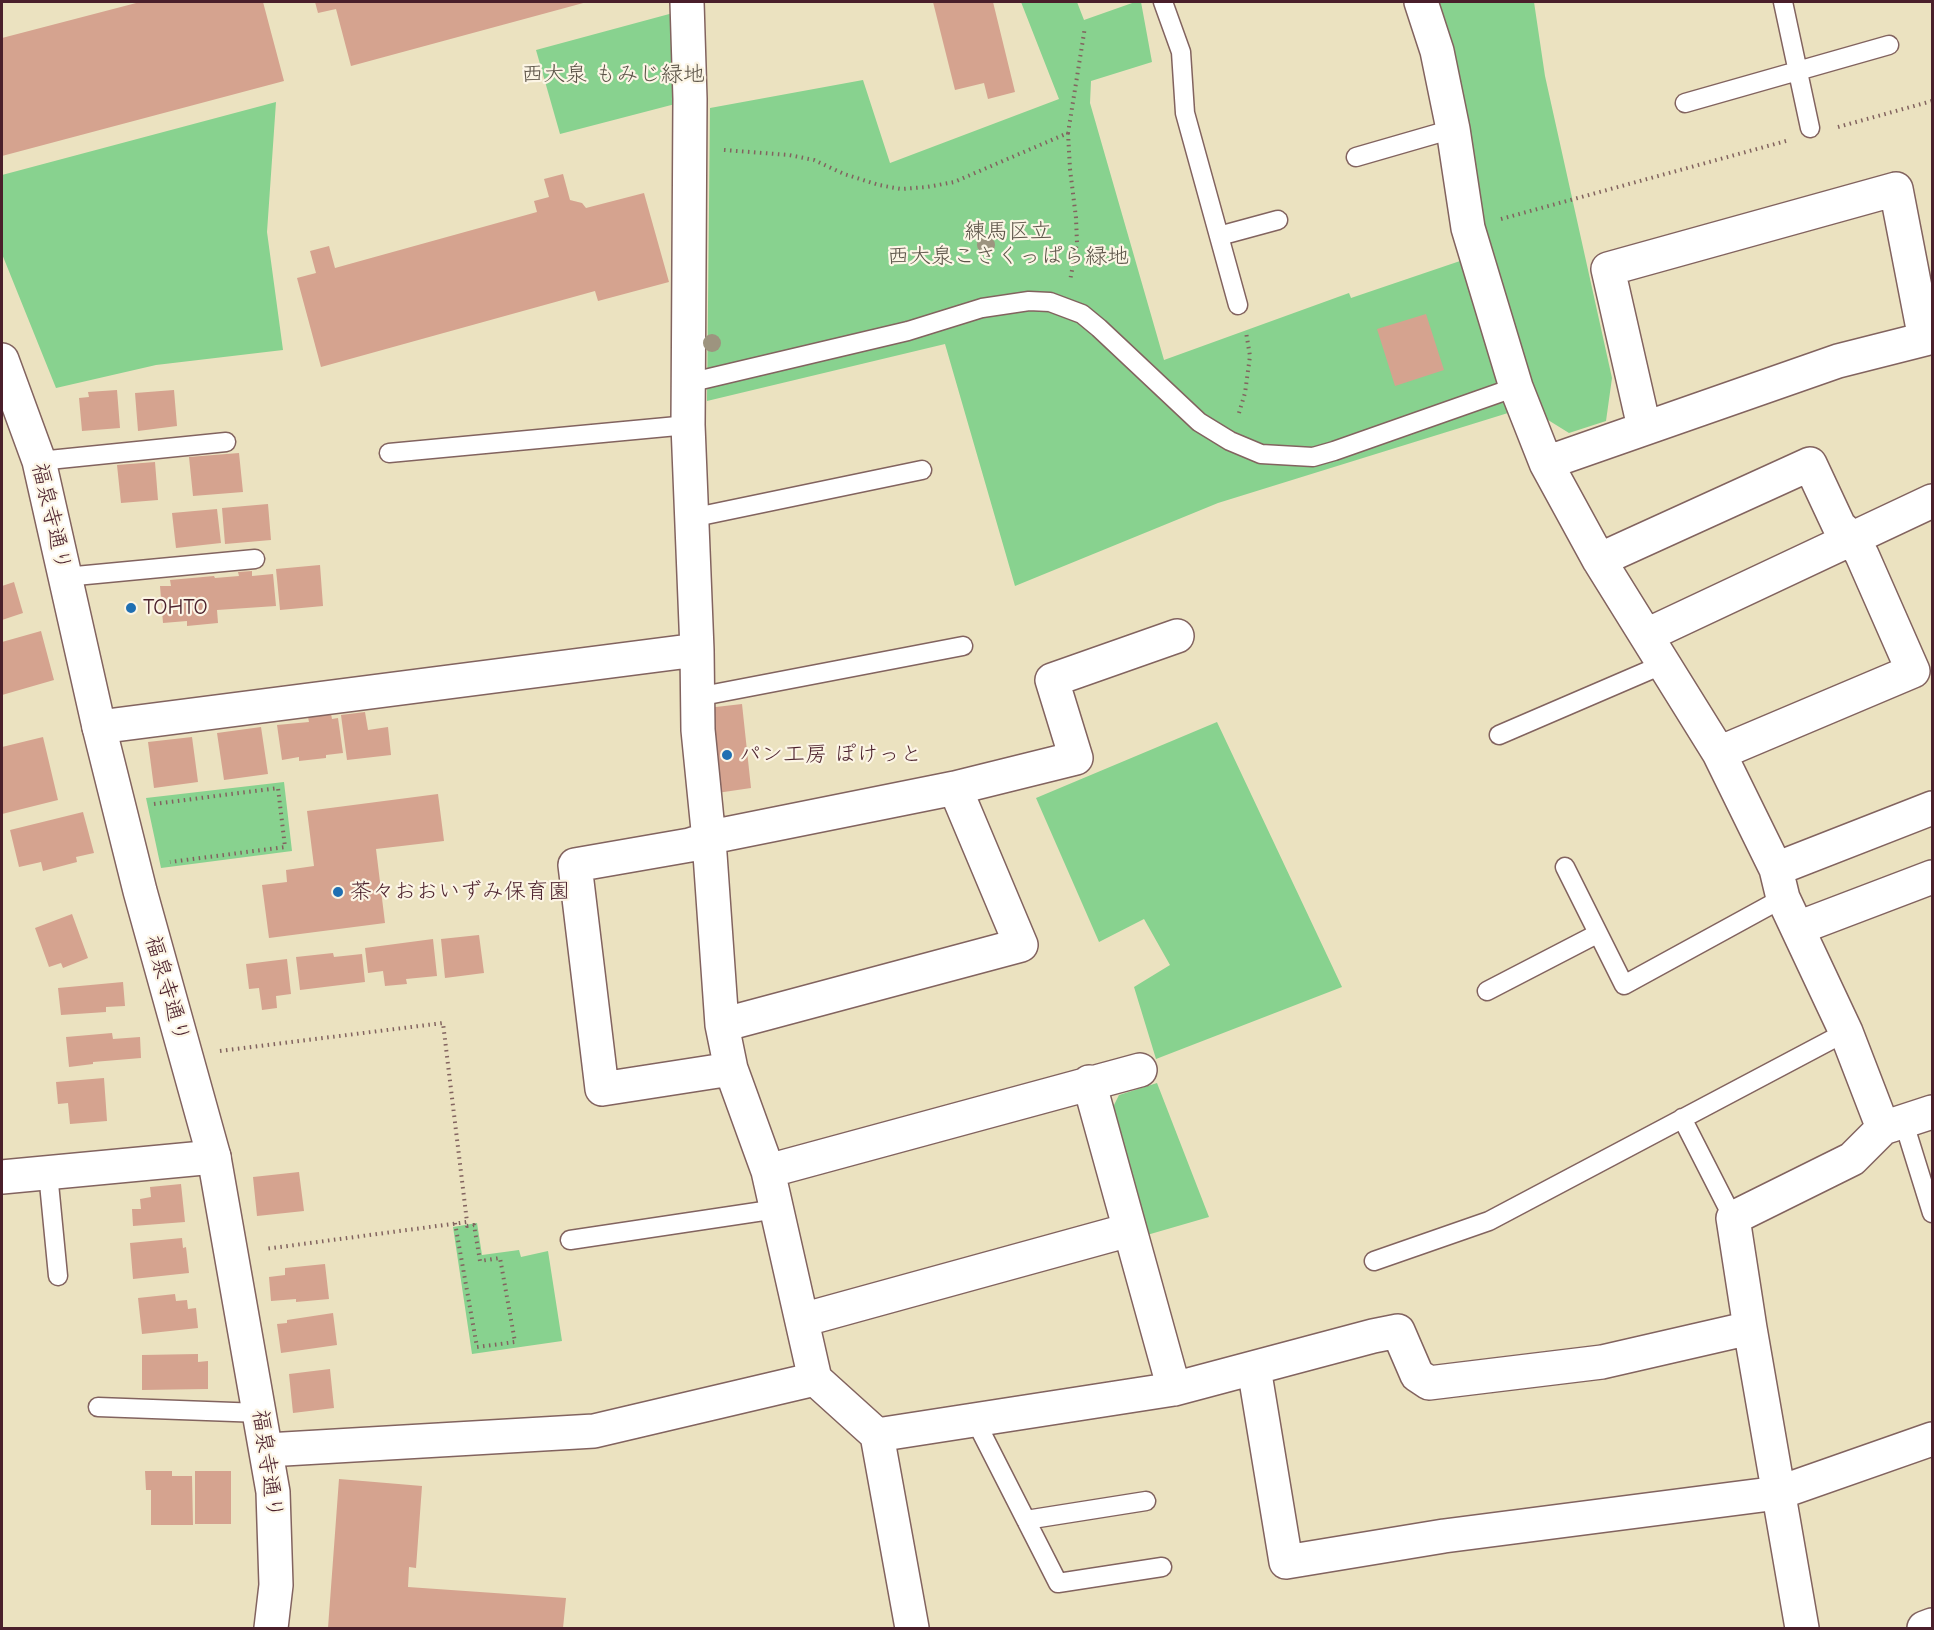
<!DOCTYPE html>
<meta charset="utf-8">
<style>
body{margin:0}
#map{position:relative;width:1934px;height:1630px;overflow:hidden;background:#ebe2c0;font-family:"Comic Neue",sans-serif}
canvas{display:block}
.frame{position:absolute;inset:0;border:3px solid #4a1f2b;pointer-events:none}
</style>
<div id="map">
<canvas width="1934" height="1630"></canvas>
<div class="frame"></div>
</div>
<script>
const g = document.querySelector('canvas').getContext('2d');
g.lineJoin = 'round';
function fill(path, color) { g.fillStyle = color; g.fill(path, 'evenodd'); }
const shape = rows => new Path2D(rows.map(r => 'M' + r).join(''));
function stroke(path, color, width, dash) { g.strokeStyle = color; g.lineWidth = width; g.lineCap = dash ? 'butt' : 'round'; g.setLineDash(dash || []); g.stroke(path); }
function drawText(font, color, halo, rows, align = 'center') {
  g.font = font + ' "Comic Neue","Klee One",sans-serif'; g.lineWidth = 4.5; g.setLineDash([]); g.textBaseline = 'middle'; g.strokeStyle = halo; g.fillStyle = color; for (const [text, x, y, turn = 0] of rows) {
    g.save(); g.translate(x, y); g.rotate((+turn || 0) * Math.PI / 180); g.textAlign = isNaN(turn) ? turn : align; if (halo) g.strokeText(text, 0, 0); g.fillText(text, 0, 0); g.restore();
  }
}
fill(shape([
 [1021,2,1077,2,1084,20,1135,2,1141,2,1152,62,1091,81,1090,103,1164,360,1349,293,1351,298,1463,260,1508,413,1218,503,1015,586,945,344,707,401,710,108,863,80,890,163,1059,99],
 [1437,2,1534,2,1545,76,1612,378,1606,421,1569,433,1540,415,1481,212],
 [673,13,679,103,560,134,536,50],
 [276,102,267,232,283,350,156,365,56,388,2,254,2,175],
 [1217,722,1342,987,1156,1059,1134,987,1170,965,1144,919,1099,942,1036,798],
 [284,782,292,851,161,868,146,798],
 [1157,1083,1209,1217,1147,1235,1111,1111,1119,1095],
 [477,1223,482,1255,519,1250,521,1257,548,1251,562,1341,472,1354,453,1227]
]), '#88d28f');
fill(shape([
 [140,2,263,2,284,81,2,156,2,38],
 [315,2,587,2,351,66,336,9,318,13],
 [933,2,993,2,1015,92,988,99,984,83,955,90],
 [563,174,570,200,582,203,586,208,644,193,669,282,598,301,595,291,321,367,297,278,316,273,310,251,329,246,335,268,537,212,534,201,549,197,544,179],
 [1426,314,1444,370,1395,386,1377,329],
 [117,390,120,428,82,431,79,398,89,397,88,392],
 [174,390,177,426,138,431,135,393],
 [239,453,243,492,193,496,189,457],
 [155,462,158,500,121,503,117,465],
 [268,504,271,540,225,544,222,508],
 [217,509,221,543,176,548,172,513],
 [320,565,323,606,280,610,276,569],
 [252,571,252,576,273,574,276,606,217,610,218,623,187,626,187,621,163,623,160,586,171,586,170,580,214,576,215,578,239,576,238,572],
 [14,582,23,613,2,620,2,586],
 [41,631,54,680,2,695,2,642],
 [742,704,751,788,717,793,707,708],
 [365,712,368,730,388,727,391,755,347,760,341,715],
 [331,714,332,719,338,718,343,753,326,755,326,758,299,761,299,757,282,760,277,725,309,722,308,717],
 [261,727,268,774,224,780,217,733],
 [43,737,58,800,2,814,2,747],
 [192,737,198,782,154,788,148,742],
 [438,794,444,841,376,849,385,923,269,938,262,885,287,882,286,870,314,866,307,811],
 [83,812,94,853,76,857,77,862,43,871,41,862,19,867,10,830],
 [72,914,88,958,63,968,61,963,49,967,35,928],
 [479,935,484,973,445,978,441,939],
 [433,939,437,976,406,979,407,984,385,986,383,971,368,973,365,948],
 [333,953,334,957,362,954,365,982,300,990,296,957],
 [287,959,291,994,276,996,277,1008,262,1010,259,988,249,989,246,964],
 [123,982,125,1006,106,1007,106,1012,61,1015,58,988],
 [112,1033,113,1039,140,1037,141,1058,93,1062,93,1064,69,1067,66,1037],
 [104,1078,107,1121,70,1124,68,1103,58,1104,56,1082],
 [299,1172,304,1211,257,1216,253,1177],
 [181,1184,185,1222,133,1226,132,1209,141,1209,140,1199,151,1197,150,1187],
 [182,1238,183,1248,186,1247,189,1273,133,1279,130,1243],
 [325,1264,329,1299,296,1302,296,1299,271,1301,269,1277,285,1275,285,1268],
 [175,1294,176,1301,187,1300,188,1309,196,1308,198,1328,142,1334,138,1298],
 [333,1313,337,1345,281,1353,277,1324,287,1323,287,1320],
 [198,1354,198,1362,208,1361,208,1389,142,1390,142,1355],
 [330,1369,334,1408,293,1413,289,1374],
 [145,1471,172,1471,172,1476,192,1476,193,1525,151,1525,151,1490,146,1490],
 [195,1471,231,1471,231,1524,195,1524],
 [339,1479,422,1486,416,1568,409,1567,408,1587,566,1598,563,1628,328,1628]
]), '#d5a38f');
const lane = shape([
 [1163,2,1181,52,1185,113,1238,305],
 [1783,2,1810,128],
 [1685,103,1889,45],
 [1356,157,1453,129],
 [1219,236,1278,220],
 [688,383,908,331,982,308,1029,301,1050,302,1082,314,1099,328,1199,422,1230,441,1261,454,1313,457,1334,451,1516,387],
 [389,453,688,425],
 [39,461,226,442],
 [691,518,922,470],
 [65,577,255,559],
 [697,697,963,646],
 [1499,735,1664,664],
 [1565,867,1624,985,1783,898],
 [1487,991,1597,934],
 [1682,1118,1733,1218],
 [1903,1120,1932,1213],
 [48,1173,58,1276],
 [570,1240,777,1209],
 [1374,1261,1489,1221,1846,1032],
 [98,1407,261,1413],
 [975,1420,1058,1583,1162,1567],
 [1026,1520,1146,1501]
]);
const street = shape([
 [687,2,690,99,688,425,697,650,698,730,709,840,722,1025,731,1069,768,1171,815,1379,877,1435,912,1628],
 [1421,2,1437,51,1453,129,1468,228,1516,387,1546,463,1599,560,1719,753,1776,869,1783,898,1846,1032,1883,1128],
 [1546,463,1838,361,1925,339,1896,189,1608,269,1644,427],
 [1599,560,1810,464,1839,526,1852,538,1862,555,1913,671,1719,753],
 [1647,635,1932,501],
 [99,727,697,650],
 [1776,869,1932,808],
 [1798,928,1932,877],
 [722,1025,1021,945,955,788],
 [731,1069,602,1089,575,865,690,845,721,835,955,788,1076,758,1052,680,1177,636],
 [1089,1082,1174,1389],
 [768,1171,1140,1070],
 [2,1177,214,1157],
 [802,1320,1129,1230],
 [1254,1368,1286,1562,1444,1536,1778,1493,1932,1439],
 [877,1435,1174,1389,1373,1336,1398,1331,1417,1375,1429,1383,1602,1362,1750,1328],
 [267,1450,594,1431,815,1379],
 [1802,1628,1750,1328,1733,1218,1852,1159,1883,1128,1932,1112],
 [1924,1628,1932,1625]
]);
const secondary = shape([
 [2,360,39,461,99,727,140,891,214,1157,273,1492,276,1585,271,1628]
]);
stroke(lane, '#82635f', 21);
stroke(street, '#82635f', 36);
stroke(secondary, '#82635f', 36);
stroke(shape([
 [1838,127,1932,101],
 [1068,133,1070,169,1076,218,1077,243,1070,281],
 [724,150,789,155,814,160,844,174,879,185,901,189,927,187,954,182,1068,133,1085,27],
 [1501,219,1786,141],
 [1239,413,1245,393,1250,356,1246,332],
 [154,804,278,788,285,847,170,862],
 [220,1051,443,1023,467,1222,265,1249],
 [455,1223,477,1347,515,1342,500,1258,480,1261,474,1225,467,1226,467,1222]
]), '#82635f', 4, [1.5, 4.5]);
stroke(lane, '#fff', 18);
stroke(street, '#fff', 33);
stroke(secondary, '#fff', 33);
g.fillStyle = '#9d947f';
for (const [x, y] of [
 [986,245],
 [712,343]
]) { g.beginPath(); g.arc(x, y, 9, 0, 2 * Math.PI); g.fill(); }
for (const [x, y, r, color] of [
 [131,608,6,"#1f6fb2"],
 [727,755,6,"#1f6fb2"],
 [338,892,6,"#1f6fb2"]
]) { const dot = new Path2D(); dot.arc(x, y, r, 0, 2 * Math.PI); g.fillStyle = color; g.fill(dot); stroke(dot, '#fcf5e5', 2); }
drawText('22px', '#5d5549', '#fcf5e5', [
 ["西大泉 もみじ緑地",613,75],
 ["練馬区立",1008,232],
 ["西大泉こさくっぱら緑地",1008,257]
]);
drawText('22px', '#4a1f2b', '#fcf5e5', [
 ["福泉寺通り",51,517,77],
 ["福泉寺通り",167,989,74],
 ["福泉寺通り",267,1464,82]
]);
drawText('22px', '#4a1f2b', '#fcf5e5', [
 ["TOHTO",143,608],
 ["パン工房 ぽけっと",739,755],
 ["茶々おおいずみ保育園",350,892]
], 'left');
</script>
